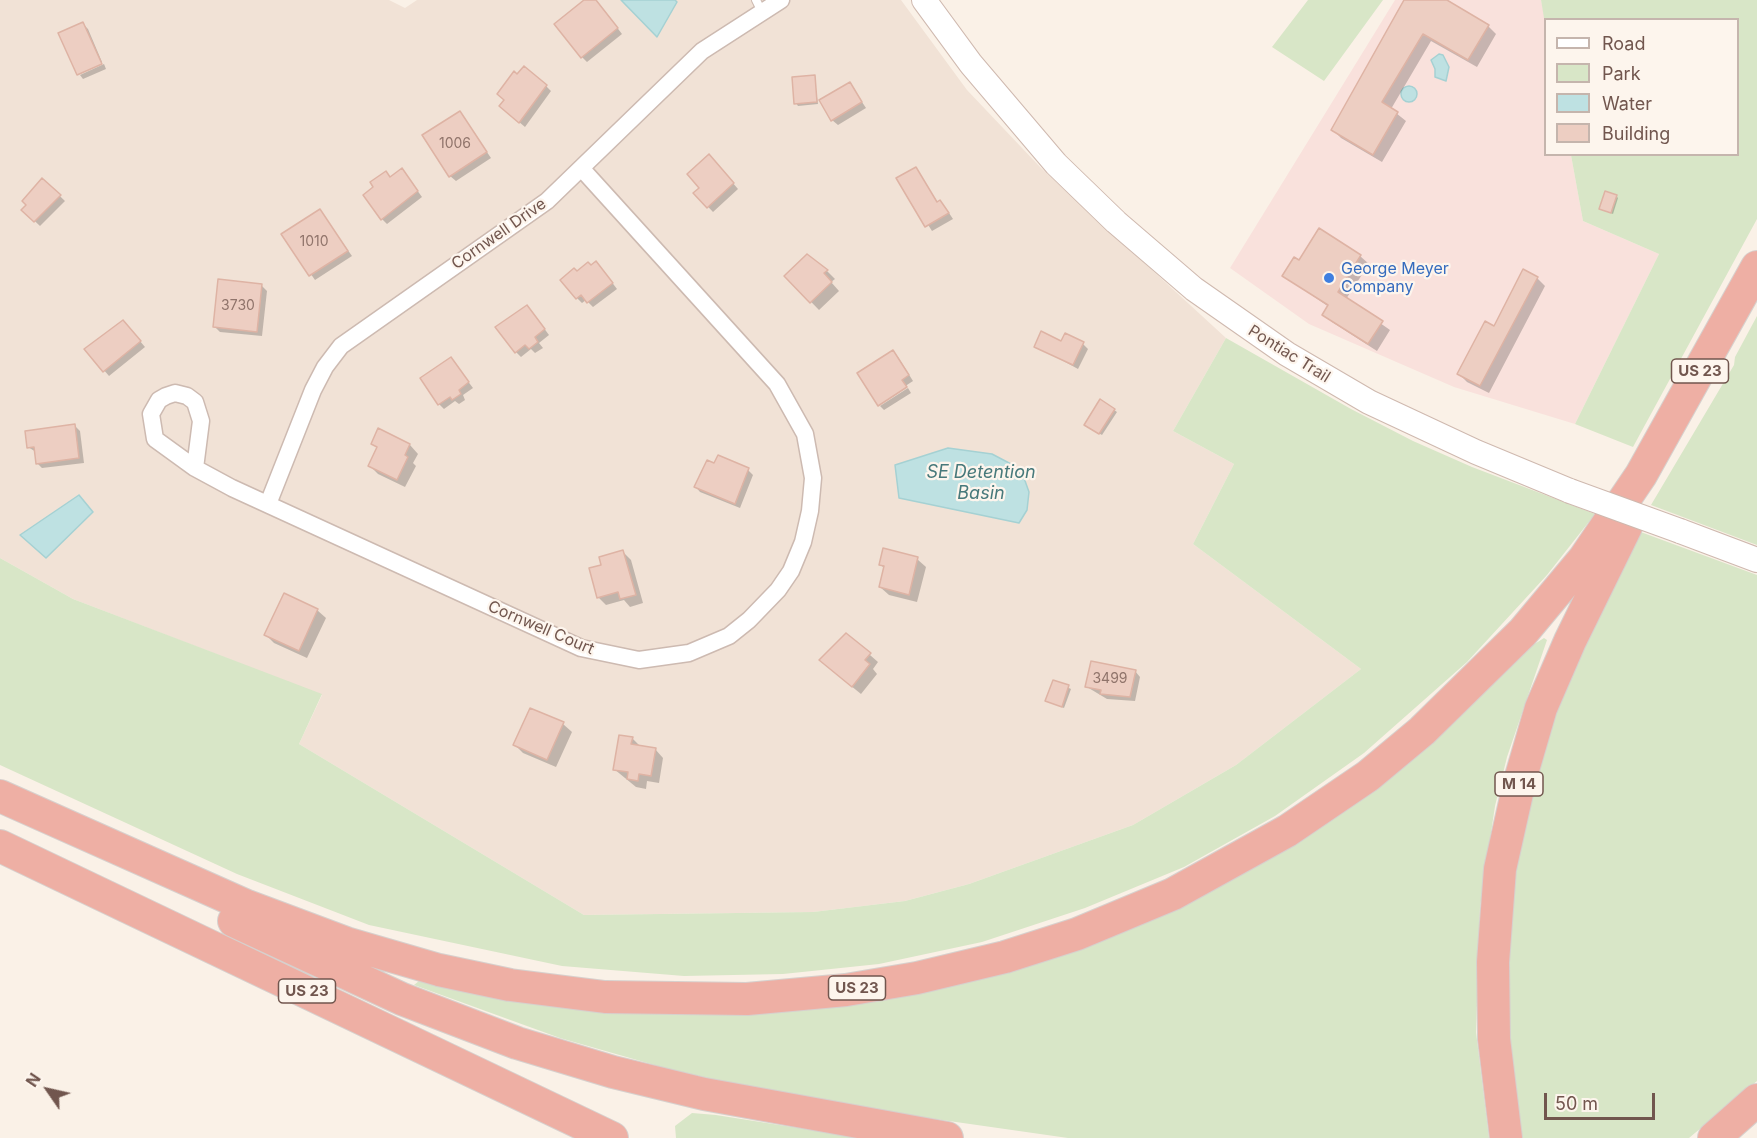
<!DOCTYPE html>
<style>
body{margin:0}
#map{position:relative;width:1757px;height:1138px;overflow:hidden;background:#faf1e7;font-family:Inter,sans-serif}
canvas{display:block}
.legend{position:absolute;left:1544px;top:18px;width:195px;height:138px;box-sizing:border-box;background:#fdf5ed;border:2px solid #c5b5ad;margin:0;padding:8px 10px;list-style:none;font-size:18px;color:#71564e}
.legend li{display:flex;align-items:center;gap:12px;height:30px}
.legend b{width:30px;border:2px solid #c5b5ad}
.north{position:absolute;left:18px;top:1060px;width:60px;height:60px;-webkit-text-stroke:4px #fdf5ed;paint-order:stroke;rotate:304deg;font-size:16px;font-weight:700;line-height:24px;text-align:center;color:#71564e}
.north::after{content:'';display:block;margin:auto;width:21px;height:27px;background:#71564e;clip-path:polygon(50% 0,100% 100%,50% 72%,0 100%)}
.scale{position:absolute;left:1544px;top:1093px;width:111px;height:27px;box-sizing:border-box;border:3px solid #71564e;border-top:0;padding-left:8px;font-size:18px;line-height:21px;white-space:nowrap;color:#71564e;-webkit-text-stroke:4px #fdf5ed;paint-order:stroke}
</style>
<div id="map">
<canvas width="1757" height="1138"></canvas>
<ul class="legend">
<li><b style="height:8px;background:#fff"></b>Road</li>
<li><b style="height:16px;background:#d8e6c7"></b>Park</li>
<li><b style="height:16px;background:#bee1e2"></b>Water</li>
<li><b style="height:16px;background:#edcec2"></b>Building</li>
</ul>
<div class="north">N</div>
<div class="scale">50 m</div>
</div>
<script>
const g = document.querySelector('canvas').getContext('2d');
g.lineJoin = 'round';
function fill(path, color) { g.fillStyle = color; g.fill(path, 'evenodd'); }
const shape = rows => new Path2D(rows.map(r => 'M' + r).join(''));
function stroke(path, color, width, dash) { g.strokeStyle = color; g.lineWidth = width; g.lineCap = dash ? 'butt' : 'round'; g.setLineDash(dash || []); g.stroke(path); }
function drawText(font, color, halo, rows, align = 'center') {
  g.font = font + ' Inter,sans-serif'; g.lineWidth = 4.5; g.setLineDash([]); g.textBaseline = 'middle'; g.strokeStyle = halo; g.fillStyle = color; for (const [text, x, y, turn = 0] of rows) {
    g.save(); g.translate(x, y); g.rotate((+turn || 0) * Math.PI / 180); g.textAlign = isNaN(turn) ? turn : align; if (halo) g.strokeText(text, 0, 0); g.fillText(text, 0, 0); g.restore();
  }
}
fill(shape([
 [0,0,389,0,405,8,417,0,901,0,967,90,1041,168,1226,338,1173,431,1234,464,1193,544,1361,669,1236,765,1133,825,969,884,905,901,813,912,584,915,299,744,322,695,73,599,0,558]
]), '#f1e2d6');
fill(shape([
 [1395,0,1541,0,1546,23,1546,154,1571,155,1583,221,1659,254,1575,424,1454,387,1309,324,1230,268]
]), '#f9e1dc');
fill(shape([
 [1308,0,1383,0,1324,81,1272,47],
 [1541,0,1757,0,1757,219,1633,447,1575,424,1659,254,1583,221,1571,155,1738,154,1738,20,1546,20,1545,24],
 [1757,316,1757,545,1651,505,1734,365,1735,357],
 [1226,338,1351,409,1413,441,1472,467,1595,514,1547,575,1467,662,1364,753,1275,816,1184,867,1085,908,982,942,879,964,783,974,684,976,562,966,369,925,237,874,0,765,0,558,73,599,322,694,299,744,584,915,813,912,905,901,969,884,1133,825,1236,765,1361,669,1193,544,1234,464,1173,431],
 [1638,531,1757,575,1757,1081,1689,1138,1520,1138,1509,1055,1506,962,1515,865,1528,801,1561,690],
 [1544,638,1547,640,1507,757,1495,806,1480,907,1476,1032,1489,1138,1068,1138,928,1118,773,1093,665,1068,560,1038,414,985,419,981,580,1009,709,1014,779,1012,888,999,1025,966,1441,733,1533,645],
 [692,1113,716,1115,862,1138,676,1138,675,1126]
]), '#d8e6c7');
const water = shape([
 [621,0,675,0,677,2,657,37,621,0],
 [1439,54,1443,55,1449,67,1446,81,1435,77,1435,69,1431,60,1439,54],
 '1401 94a8 8 0 1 1 16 0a8 8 0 1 1-16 0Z',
 [948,448,992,454,1011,464,1024,478,1029,492,1027,510,1019,523,899,498,895,465,948,448],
 [79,495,93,512,46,558,20,535,79,495]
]);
fill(water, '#bee1e2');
stroke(water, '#a5d1d3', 1.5);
fill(shape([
 [587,0,596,0,622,34,587,62,582,57],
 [1406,0,1444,0,1488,26,1496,34,1477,67,1431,41,1391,109,1406,121,1382,162,1341,138,1333,130],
 [83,24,88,29,102,62,78,72],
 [104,64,106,69,83,79,80,75],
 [814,76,818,104,798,106,796,103],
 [850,84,866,108,838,125,832,120],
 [546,86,551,91,525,127,506,111,505,100],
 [460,113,491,158,456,181,450,176],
 [714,161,738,189,713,212,695,193,701,188],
 [916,169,938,203,940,202,945,207,953,219,932,231,899,179],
 [406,175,422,197,387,224,382,219,375,188,391,178],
 [43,180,65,201,40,226,23,210],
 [1616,196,1618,198,1613,214,1601,209],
 [320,211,352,256,315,280,283,234],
 [1360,256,1369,264,1346,299,1390,330,1377,351,1332,322,1324,314,1329,307,1284,276,1300,262],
 [819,263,835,279,831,282,839,291,819,310,786,276],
 [601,268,617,289,593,307,586,300,582,303,577,298,577,273],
 [1537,278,1545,286,1489,393,1467,382,1459,374],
 [261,285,267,291,262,336,220,332,215,327],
 [532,312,549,335,539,343,543,348,535,353,531,349,521,357,516,352],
 [128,327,145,347,109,376,86,349],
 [1062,343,1083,344,1088,349,1078,369,1036,346],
 [898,357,913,381,878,404],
 [451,359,473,388,463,395,465,400,459,404,455,401,444,409,439,404],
 [908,388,911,393,884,410,880,406],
 [1101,401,1117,412,1102,435,1088,427],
 [74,425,80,431,84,463,42,468,37,463,36,452,28,447],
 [379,430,410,445,418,454,413,463,416,466,405,487,378,474,370,466,378,449,373,443],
 [748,470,753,475,740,508,700,492,695,486],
 [623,552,631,560,643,603,630,607,624,600,606,605,598,597,603,566],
 [917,559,926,567,917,602,889,595,880,587,885,569,880,564],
 [317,610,326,618,307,658,274,643,266,635],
 [847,635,878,662,873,669,877,674,861,694,829,668],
 [1135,671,1140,677,1135,701,1107,699,1087,687],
 [1054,681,1071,689,1064,708,1047,701],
 [530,710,563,724,572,732,556,767,523,753,515,745],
 [632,738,641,747,655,749,663,758,659,783,647,781,646,789,636,787,614,769]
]), '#0003');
const building = shape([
 [584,0,596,0,618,28,581,58,554,24,584,0],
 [1404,0,1447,0,1489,25,1468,60,1423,34,1382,102,1398,112,1373,155,1331,130,1404,0],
 [83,22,102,64,77,75,58,33,83,22],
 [524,66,547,85,519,123,499,106,504,100,497,94,514,71,517,74,524,66],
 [815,75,817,102,794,104,792,77,815,75],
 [850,82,862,102,831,121,819,100,850,82],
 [460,111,487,152,449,177,422,135,460,111],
 [709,154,734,183,707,208,693,193,699,188,687,174,709,154],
 [916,167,937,202,940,200,949,213,925,227,896,178,916,167],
 [402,168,418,191,381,220,363,195,373,187,370,182,386,171,390,177,402,168],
 [42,178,61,195,34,222,21,210,26,205,22,201,42,178],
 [1605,191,1617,195,1611,213,1599,209,1605,191],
 [320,209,348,251,309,276,281,234,320,209],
 [1319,228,1361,255,1338,292,1383,321,1368,344,1322,315,1328,305,1282,276,1294,257,1299,260,1319,228],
 [807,254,828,270,824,273,832,282,810,303,784,276,807,254],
 [596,261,613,283,587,303,581,295,576,299,560,280,574,268,577,271,588,262,591,265,596,261],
 [1523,269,1538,277,1480,386,1457,374,1485,321,1494,326,1523,269],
 [218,279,262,284,257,332,213,327,218,279],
 [527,305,545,329,535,337,538,342,529,349,525,345,515,353,495,327,527,305],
 [123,320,141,341,103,372,84,349,123,320],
 [1041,331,1061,341,1065,333,1084,342,1073,365,1034,347,1041,331],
 [893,350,909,375,902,380,907,387,878,406,857,373,893,350],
 [451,357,469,382,459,390,461,394,452,400,450,397,438,405,420,378,451,357],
 [1100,399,1115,409,1099,434,1084,425,1100,399],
 [75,424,79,458,36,464,34,447,27,448,25,431,75,424],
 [378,428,410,444,405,455,408,457,397,480,368,466,377,447,371,444,378,428],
 [718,455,749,468,735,504,694,487,707,460,714,463,718,455],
 [883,548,918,557,909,595,879,587,884,566,879,565,883,548],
 [623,550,636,595,620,599,618,592,597,598,589,568,601,565,599,557,623,550],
 [284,593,318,609,299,651,264,635,284,593],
 [846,633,871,653,865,660,870,664,852,687,819,660,846,633],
 [1091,661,1136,670,1130,697,1100,694,1101,690,1085,687,1091,661],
 [1053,680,1069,685,1062,707,1045,701,1053,680],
 [530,708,564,722,547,760,513,745,530,708],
 [619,735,633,737,631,744,656,748,651,776,639,774,638,781,627,779,628,772,613,770,619,735]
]);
fill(building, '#edcec2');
stroke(building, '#deb3a4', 1.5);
const lane = shape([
 [756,0,762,12]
]);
const street = shape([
 [195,468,201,421,195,402,187,396,175,393,166,396,159,400,151,414,155,439,195,468,232,488,581,648,639,660,689,653,729,636,749,620,778,590,791,571,803,542,810,511,813,478,805,434,777,384,582,169],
 [268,504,313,390,325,367,341,346,547,201,702,51,781,0]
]);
const secondary = shape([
 [924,0,971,64,1056,164,1116,222,1194,289,1287,354,1369,402,1476,452,1570,491],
 [1680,531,1757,560]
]);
const highway = shape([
 [0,796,247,906,346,943,439,970,510,985,605,997,747,999,846,990,917,978,1005,957,1077,934,1173,894,1287,831,1368,776,1422,731,1523,632,1584,559,1641,475,1757,267],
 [0,846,612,1138],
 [234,921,402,999,517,1043,613,1072,704,1094,947,1138],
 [1506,1138,1494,1039,1493,962,1500,869,1520,780,1541,708,1570,641,1626,527],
 [1714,1138,1757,1100]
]);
stroke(lane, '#cdbab1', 10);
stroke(street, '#cdbab1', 19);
stroke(secondary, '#cfb9af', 26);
stroke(highway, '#d7d0cd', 34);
stroke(lane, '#fff', 8);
stroke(street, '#fff', 16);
stroke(secondary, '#fff', 24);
stroke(highway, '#eeafa4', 32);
const secondaryBridge = shape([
 [1570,491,1680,531]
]);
stroke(secondaryBridge, '#cfb9af', 26, []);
stroke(secondaryBridge, '#fff', 24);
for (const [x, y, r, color] of [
 [1329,278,6,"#3f7fe0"]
]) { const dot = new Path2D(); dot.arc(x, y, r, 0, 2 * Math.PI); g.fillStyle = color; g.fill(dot); stroke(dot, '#fdf5ed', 2); }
drawText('14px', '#90746b', null, [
 ["1006",455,144],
 ["1010",314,242],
 ["3730",238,306],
 ["3499",1110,679]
]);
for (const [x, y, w] of [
 [1700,371,57],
 [1519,784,48],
 [857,988,57],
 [307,991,57]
]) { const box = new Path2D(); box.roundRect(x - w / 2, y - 12, w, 24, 4.5); g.fillStyle = '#fdf5ed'; g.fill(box); stroke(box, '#71564e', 1.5); }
drawText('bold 15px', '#71564e', null, [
 ["US 23",1700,371],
 ["M 14",1519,784],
 ["US 23",857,988],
 ["US 23",307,991]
]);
drawText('16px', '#71564e', '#fdf5ed', [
 ["Cornwell Drive",499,234,-35],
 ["Pontiac Trail",1289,354,32],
 ["Cornwell Court",541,628,23]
]);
drawText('16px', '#366cbe', '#fdf5ed', [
 ["George Meyer",1341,269],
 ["Company",1341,287]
], 'left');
drawText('italic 18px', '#47797b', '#fdf5ed', [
 ["SE Detention",981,473],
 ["Basin",981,494]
]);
</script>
